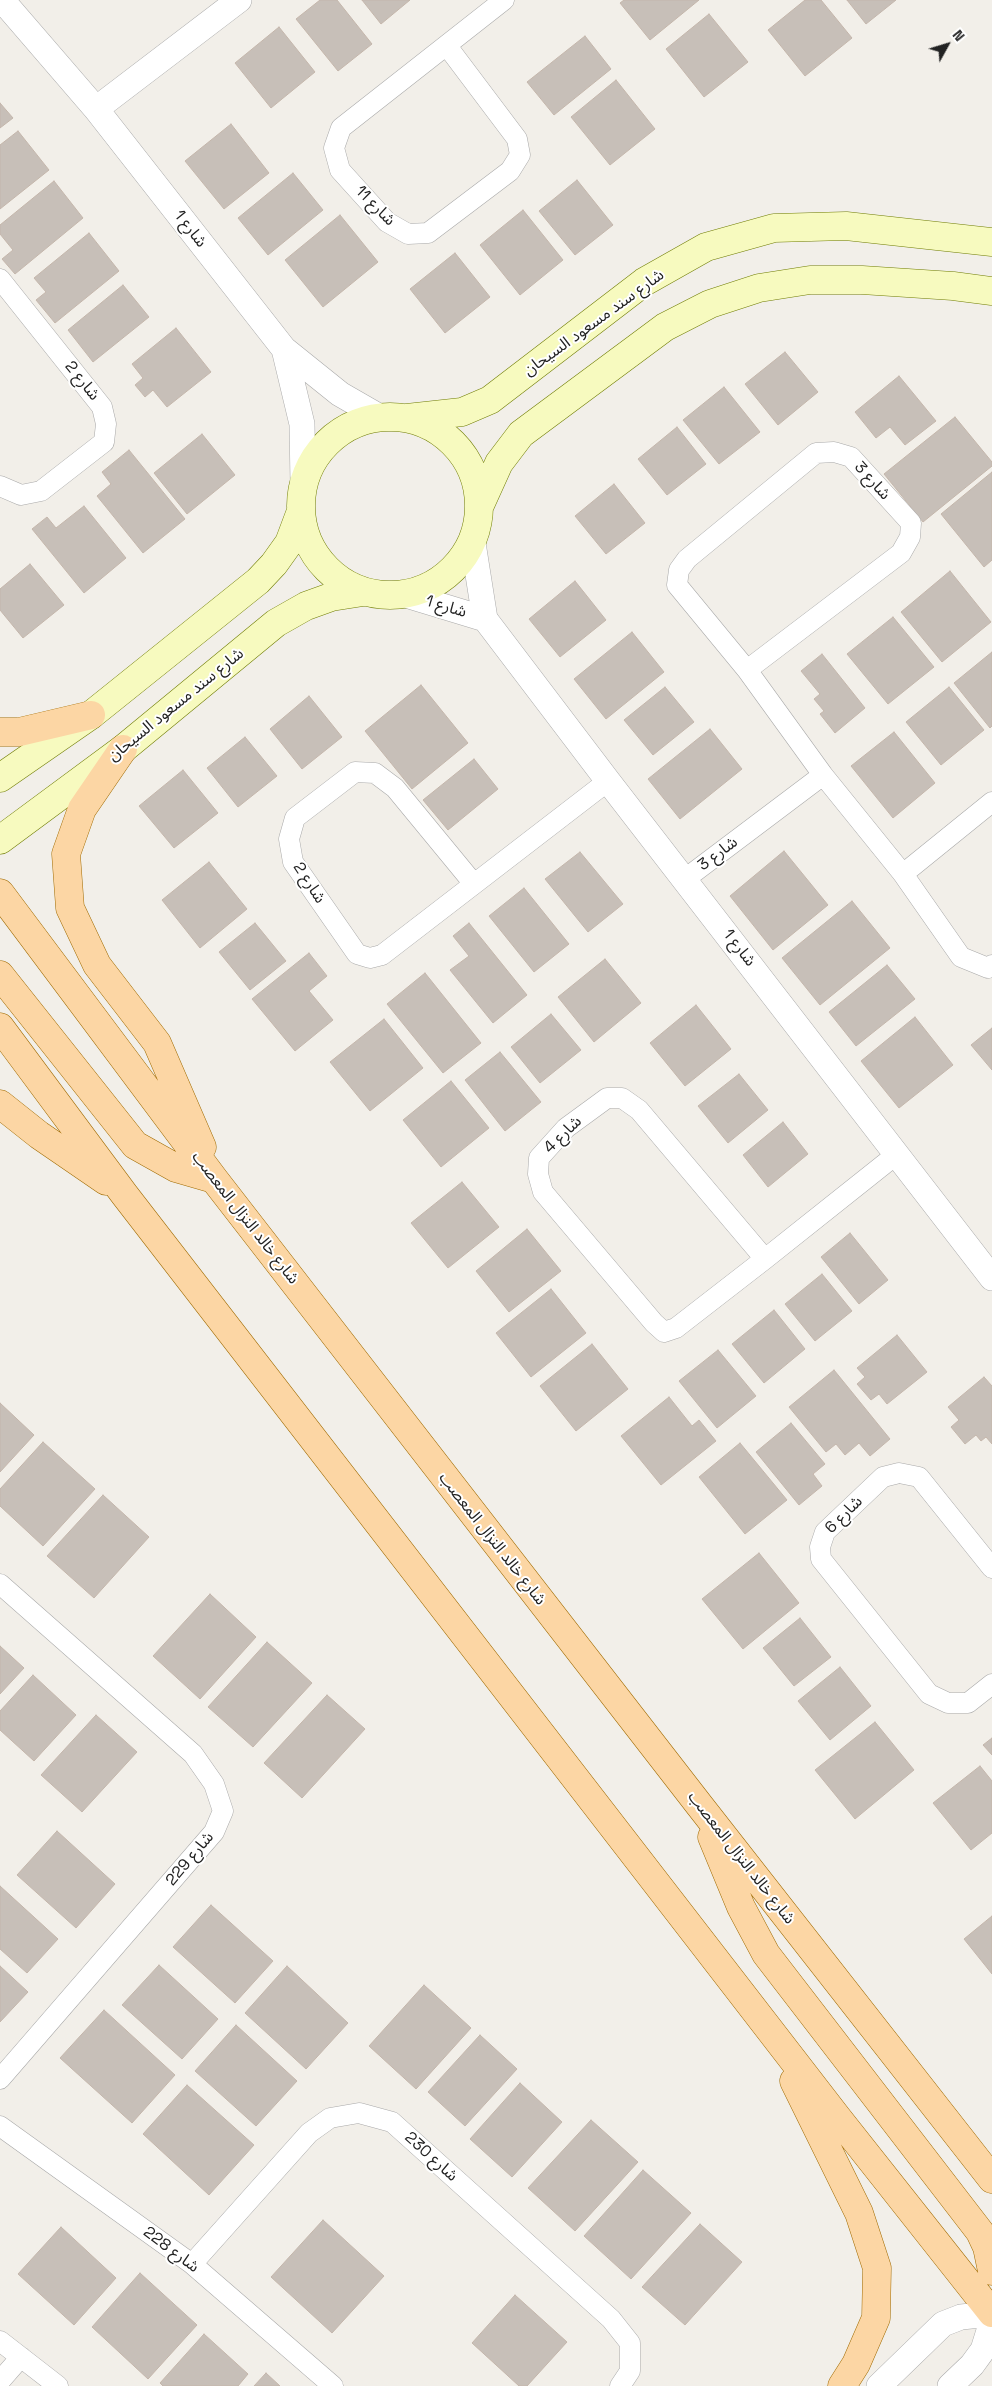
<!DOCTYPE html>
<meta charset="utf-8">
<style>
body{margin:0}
#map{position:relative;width:992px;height:2386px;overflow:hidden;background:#f2efe9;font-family:"Space Grotesk",sans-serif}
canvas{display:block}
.north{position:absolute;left:922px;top:20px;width:50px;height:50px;-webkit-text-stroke:4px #fff;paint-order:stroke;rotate:51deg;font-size:14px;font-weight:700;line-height:20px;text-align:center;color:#222}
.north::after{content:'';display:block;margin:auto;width:18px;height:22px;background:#222;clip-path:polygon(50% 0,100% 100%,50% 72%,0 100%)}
</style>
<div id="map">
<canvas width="992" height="2386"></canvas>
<div class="north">N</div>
</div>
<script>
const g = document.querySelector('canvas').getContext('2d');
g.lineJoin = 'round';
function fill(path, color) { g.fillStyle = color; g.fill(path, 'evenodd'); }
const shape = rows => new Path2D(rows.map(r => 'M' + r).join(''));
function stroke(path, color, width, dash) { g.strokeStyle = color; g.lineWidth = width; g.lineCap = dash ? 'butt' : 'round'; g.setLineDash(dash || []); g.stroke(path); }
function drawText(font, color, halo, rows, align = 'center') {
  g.font = font + ' "Space Grotesk","Noto Sans Arabic",sans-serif'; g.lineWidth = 4; g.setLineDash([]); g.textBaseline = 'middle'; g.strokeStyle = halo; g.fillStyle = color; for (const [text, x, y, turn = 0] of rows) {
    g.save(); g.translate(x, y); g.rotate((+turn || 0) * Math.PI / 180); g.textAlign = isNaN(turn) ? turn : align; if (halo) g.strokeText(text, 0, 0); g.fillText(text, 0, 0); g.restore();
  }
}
const building = shape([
 [320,0,337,0,372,44,338,71,296,19,320,0],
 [362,0,410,0,381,24,362,0],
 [624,0,699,0,650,40,620,3,624,0],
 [805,0,821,0,852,38,805,76,768,30,805,0],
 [847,0,896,0,866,24,847,0],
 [709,14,748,62,704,97,666,49,709,14],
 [279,27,315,72,271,108,235,63,279,27],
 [585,36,611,69,554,115,527,82,585,36],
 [616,80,655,129,610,165,571,117,616,80],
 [0,103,13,118,0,128,0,103],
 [231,124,269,173,224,209,185,161,231,124],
 [18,131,49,170,0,209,0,145,18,131],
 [293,173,323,210,268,255,238,218,293,173],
 [577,180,613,225,575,255,539,211,577,180],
 [54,181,83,218,15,274,2,259,13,250,0,234,0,225,54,181],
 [523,210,563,260,520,295,480,245,523,210],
 [340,215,378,262,323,307,285,260,340,215],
 [89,233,119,271,55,323,36,300,46,292,34,278,89,233],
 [455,253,490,297,445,333,410,289,455,253],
 [123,285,149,317,93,362,68,330,123,285],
 [176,328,211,372,167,407,153,390,145,397,135,385,143,378,132,364,176,328],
 [785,352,818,392,778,425,745,384,785,352],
 [899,376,936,421,905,445,890,427,876,438,855,412,899,376],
 [724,387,760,432,719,464,683,420,724,387],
 [955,417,992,462,992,466,923,522,884,474,955,417],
 [677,427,706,464,667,495,638,459,677,427],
 [202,434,235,475,187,514,154,473,202,434],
 [129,450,185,519,143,553,97,496,111,484,102,472,129,450],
 [992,472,992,560,984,567,941,514,992,472],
 [614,484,645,523,606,554,575,516,614,484],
 [84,506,126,558,84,593,32,529,47,517,56,528,84,506],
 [30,564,64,605,23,638,0,610,0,589,30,564],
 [950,571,991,622,942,662,901,612,950,571],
 [575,581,606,620,560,657,529,619,575,581],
 [893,617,934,667,888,704,847,654,893,617],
 [632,632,664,672,606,719,574,679,632,632],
 [992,652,992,726,990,728,954,683,992,652],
 [822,654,865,708,835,733,820,714,824,711,814,699,820,694,801,671,822,654],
 [421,685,468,743,412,789,365,731,421,685],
 [665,687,694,722,653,755,624,720,665,687],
 [949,687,984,730,941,765,906,722,949,687],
 [309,696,342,737,302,769,270,729,309,696],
 [710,729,742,769,680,819,648,779,710,729],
 [894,732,935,783,893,818,851,766,894,732],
 [245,737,277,776,238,807,207,768,245,737],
 [474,759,498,789,448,830,423,800,474,759],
 [183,770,218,813,174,848,139,806,183,770],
 [784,851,828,905,773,950,730,896,784,851],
 [580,852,623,904,588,932,545,879,580,852],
 [209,862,247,909,200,948,162,900,209,862],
 [524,888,569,944,534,972,489,916,524,888],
 [852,901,890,948,820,1005,782,958,852,901],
 [255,923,286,961,250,990,219,952,255,923],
 [469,923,527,995,493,1023,450,970,469,956,453,936,469,923],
 [309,953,327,976,309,991,333,1020,295,1051,252,999,309,953],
 [605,959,641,1003,594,1042,558,997,605,959],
 [887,965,915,999,856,1046,829,1012,887,965],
 [425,973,481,1043,443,1073,387,1004,425,973],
 [696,1005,731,1049,685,1086,650,1043,696,1005],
 [551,1014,581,1050,540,1083,511,1047,551,1014],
 [915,1017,953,1065,899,1108,861,1061,915,1017],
 [384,1019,423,1068,370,1111,330,1062,384,1019],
 [992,1028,992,1070,971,1045,992,1028],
 [500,1052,541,1102,505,1131,465,1080,500,1052],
 [739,1074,768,1110,728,1143,698,1106,739,1074],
 [451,1081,489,1128,441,1167,403,1120,451,1081],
 [783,1122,808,1154,768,1187,743,1155,783,1122],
 [462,1182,499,1227,448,1268,411,1223,462,1182],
 [527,1229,561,1271,509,1312,476,1271,527,1229],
 [850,1233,888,1280,859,1304,821,1257,850,1233],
 [822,1274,852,1311,815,1341,785,1304,822,1274],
 [551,1289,586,1333,531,1377,496,1333,551,1289],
 [774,1310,805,1349,764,1383,732,1344,774,1310],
 [897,1335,927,1372,887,1404,879,1394,871,1400,857,1384,865,1377,857,1368,897,1335],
 [592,1344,628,1389,576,1431,540,1386,592,1344],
 [718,1350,756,1396,717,1428,679,1381,718,1350],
 [834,1370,890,1439,870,1456,859,1443,845,1455,836,1444,826,1452,789,1407,834,1370],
 [984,1377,992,1386,992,1444,986,1437,981,1441,976,1435,965,1444,951,1427,959,1420,948,1407,984,1377],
 [669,1397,692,1426,699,1420,716,1441,661,1485,621,1436,669,1397],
 [0,1403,34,1435,0,1472,0,1403],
 [791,1423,825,1464,813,1474,822,1486,799,1505,756,1452,791,1423],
 [43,1442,95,1489,43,1546,0,1506,0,1489,43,1442],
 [740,1443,787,1500,745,1534,699,1477,740,1443],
 [103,1495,149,1537,94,1598,47,1556,103,1495],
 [759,1553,799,1603,743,1649,702,1599,759,1553],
 [210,1594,256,1637,200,1699,153,1656,210,1594],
 [800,1618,831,1657,794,1686,763,1648,800,1618],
 [267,1642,312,1683,253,1747,208,1707,267,1642],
 [0,1646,24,1668,0,1694,0,1646],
 [840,1667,871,1706,830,1740,798,1701,840,1667],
 [33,1675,76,1715,34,1761,0,1730,0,1711,33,1675],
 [327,1695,365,1729,302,1798,264,1763,327,1695],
 [96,1715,137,1752,82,1812,41,1775,96,1715],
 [875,1722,914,1770,855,1819,815,1770,875,1722],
 [992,1738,992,1755,983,1745,992,1738],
 [980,1766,992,1781,992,1833,971,1850,933,1803,980,1766],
 [57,1831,115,1884,76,1928,17,1875,57,1831],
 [0,1886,58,1939,27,1973,0,1949,0,1886],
 [211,1905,273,1961,235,2003,173,1947,211,1905],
 [992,1916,992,1974,964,1939,992,1916],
 [159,1965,218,2019,182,2059,122,2005,159,1965],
 [0,1966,28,1992,0,2022,0,1966],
 [287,1966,348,2023,306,2069,245,2013,287,1966],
 [424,1985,471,2028,416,2089,369,2046,424,1985],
 [104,2010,175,2075,132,2123,60,2058,104,2010],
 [236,2025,297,2081,256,2126,195,2071,236,2025],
 [480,2035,517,2069,465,2126,428,2092,480,2035],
 [520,2083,562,2122,512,2177,470,2139,520,2083],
 [187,2085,254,2145,209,2195,143,2134,187,2085],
 [591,2120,638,2162,575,2231,528,2188,591,2120],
 [643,2170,691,2213,631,2279,584,2236,643,2170],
 [323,2220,384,2276,332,2333,271,2277,323,2220],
 [700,2224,742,2262,685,2325,642,2287,700,2224],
 [61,2227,116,2278,74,2325,18,2274,61,2227],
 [140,2273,197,2325,148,2379,92,2327,140,2273],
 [515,2295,567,2342,527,2386,519,2386,472,2343,515,2295],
 [204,2334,248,2374,238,2386,163,2386,160,2383,204,2334],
 [266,2373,280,2386,254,2386,266,2373]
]);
fill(building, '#c7bfb8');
stroke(building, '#c4b6ab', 1);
const minor = shape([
 [447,46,517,139,520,155,510,171,428,233,408,234,387,222,340,170,334,148,341,128,504,0],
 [0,279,102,407,106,424,104,442,41,491,21,495,0,486],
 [747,670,901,553,910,537,911,523,851,457,834,452,816,453,687,559,679,570,677,585,747,670,823,775,903,874,961,957,988,968,992,965],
 [903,874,992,802],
 [685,879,823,775],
 [474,884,395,788,375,773,355,772,295,818,289,839,293,862,357,954,370,958,382,955,608,781],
 [765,1259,639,1110,622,1098,607,1098,566,1128,539,1158,538,1174,543,1192,654,1323,664,1332,676,1328,765,1259,897,1154],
 [992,1568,919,1477,899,1473,883,1477,825,1532,820,1547,821,1559,929,1694,948,1703,968,1703,992,1684],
 [0,1584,193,1754,214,1784,223,1811,214,1832,0,2079],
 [0,2126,192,2264,333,2386],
 [192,2264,309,2133,330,2118,359,2113,392,2122,611,2319,630,2343,630,2371,620,2386],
 [0,2341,58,2386],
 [0,2381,21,2357]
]);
const tertiary = shape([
 [2,0,96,109,284,349,340,394,380,417],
 [96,109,239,0],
 [284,349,302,424,303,484],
 [473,543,485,619,608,781,992,1278],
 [406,595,485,619],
 [879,2386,943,2324,961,2317,992,2314],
 [950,2386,972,2365,983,2350,992,2321]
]);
const secondary = shape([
 '301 506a89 89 0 1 1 178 0a89 89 0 1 1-178 0Z',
 [407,418,462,412,490,400,644,282,706,247,774,228,846,226,992,242],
 [480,505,499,463,521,434,665,327,710,304,759,288,810,280,862,280,953,286,992,291],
 [0,778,91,715,258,581,274,564,289,543,301,511],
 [0,840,123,749,276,623,306,606,331,597,363,592]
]);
const primary = shape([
 [0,732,19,732,91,715],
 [123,749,82,809,66,854,70,908,97,965,157,1043,202,1147],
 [0,893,214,1179,700,1806,992,2179],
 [0,975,135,1145,176,1168,214,1179],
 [0,1027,124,1194,837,2117,992,2313],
 [0,1104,39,1135,106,1181],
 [712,1837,741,1907,766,1954,980,2232,987,2247,992,2271],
 [794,2081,859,2213,877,2268,876,2318,856,2364,842,2386]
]);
stroke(minor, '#a9a9a9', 21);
stroke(tertiary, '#a9a9a9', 26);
stroke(secondary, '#707d05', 29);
stroke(primary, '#a06b00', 29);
stroke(minor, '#fff', 20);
stroke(tertiary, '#fff', 25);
stroke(secondary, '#f7fabf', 28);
stroke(primary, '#fcd6a4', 28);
drawText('16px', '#222', '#fff', [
 ["شارع 11",375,206,45],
 ["شارع 1",190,229,52],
 ["شارع سند مسعود السيحان",594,323,-36],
 ["شارع 2",82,381,51],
 ["شارع 3",872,481,48],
 ["شارع 1",446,607,17],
 ["شارع سند مسعود السيحان",176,705,-39],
 ["شارع 3",718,854,-37],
 ["شارع 2",309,883,57],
 ["شارع 1",739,948,52],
 ["شارع 4",563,1135,-44],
 ["شارع خالد النزال المعصب",245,1218,52],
 ["شارع 6",844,1515,-45],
 ["شارع خالد النزال المعصب",492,1539,52],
 ["شارع خالد النزال المعصب",741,1858,52],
 ["شارع 229",190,1859,-50],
 ["شارع 230",431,2157,42],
 ["شارع 228",171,2250,37]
]);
</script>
